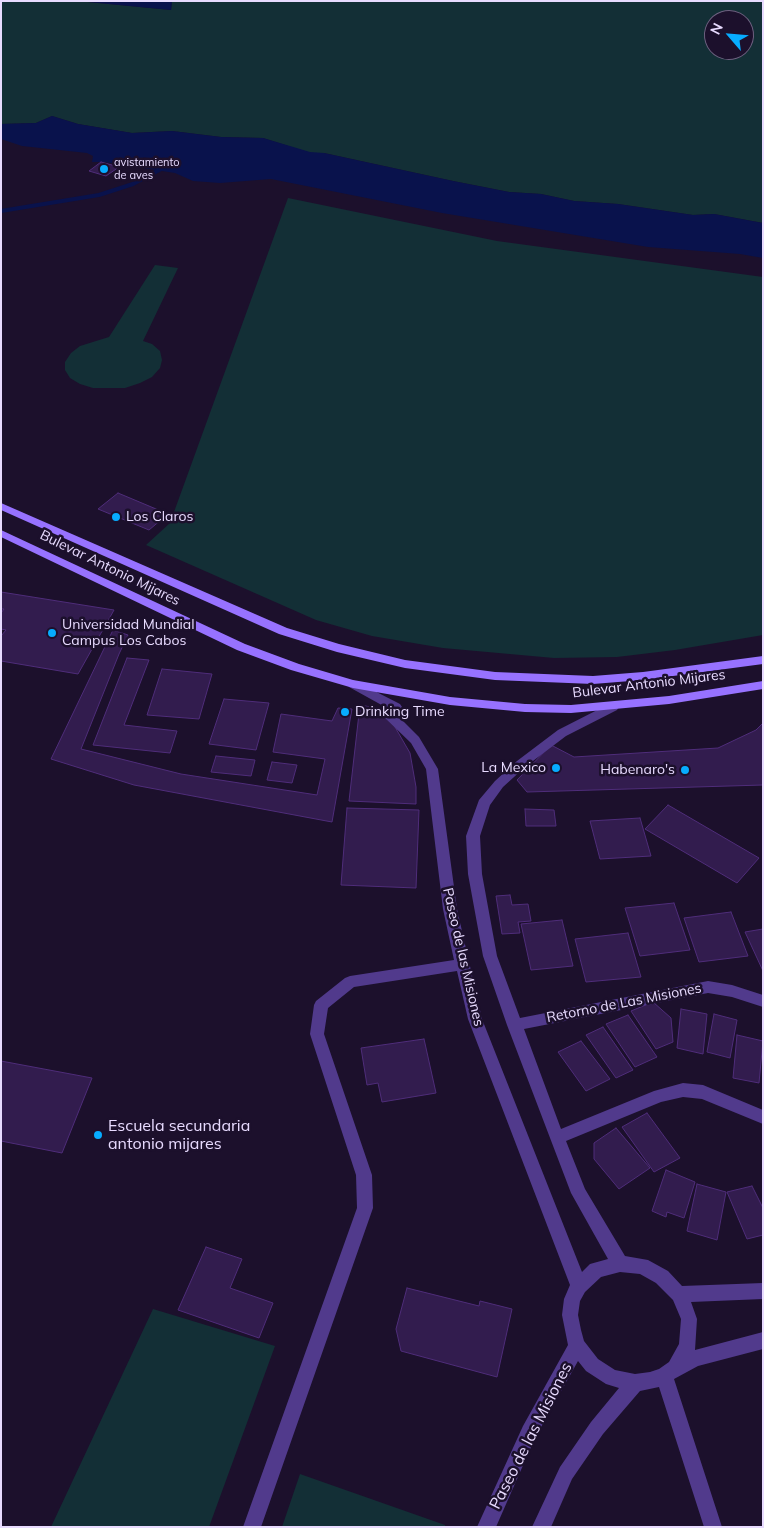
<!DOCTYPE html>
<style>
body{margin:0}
#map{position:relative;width:764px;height:1528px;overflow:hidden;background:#1c102c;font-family:Mulish,sans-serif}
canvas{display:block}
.frame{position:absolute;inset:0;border:2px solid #e8dbff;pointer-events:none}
.north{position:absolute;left:704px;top:10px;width:50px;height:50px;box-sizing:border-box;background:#1c102c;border:1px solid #6e6180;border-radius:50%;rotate:297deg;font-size:14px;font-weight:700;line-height:20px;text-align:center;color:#e8dbff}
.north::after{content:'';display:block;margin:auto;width:18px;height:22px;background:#07acff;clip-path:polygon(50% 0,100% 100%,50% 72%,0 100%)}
</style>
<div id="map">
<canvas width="764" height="1528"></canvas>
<div class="frame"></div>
<div class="north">N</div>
</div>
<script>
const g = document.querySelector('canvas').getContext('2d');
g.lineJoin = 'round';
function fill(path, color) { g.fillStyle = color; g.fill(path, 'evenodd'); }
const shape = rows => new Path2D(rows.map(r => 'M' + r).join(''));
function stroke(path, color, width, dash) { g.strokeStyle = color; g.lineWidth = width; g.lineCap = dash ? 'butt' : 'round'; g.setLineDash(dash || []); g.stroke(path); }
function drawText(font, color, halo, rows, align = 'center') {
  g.font = font + ' Mulish,sans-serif'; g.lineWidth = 5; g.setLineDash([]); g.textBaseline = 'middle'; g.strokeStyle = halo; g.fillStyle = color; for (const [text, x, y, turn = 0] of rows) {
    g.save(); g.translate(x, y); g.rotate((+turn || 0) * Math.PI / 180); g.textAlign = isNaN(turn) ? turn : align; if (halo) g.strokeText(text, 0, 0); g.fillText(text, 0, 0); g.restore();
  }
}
fill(shape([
 [1,1,78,1,171,10,172,1,763,1,763,223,714,214,693,215,618,204,574,201,541,194,509,192,453,181,324,153,310,153,263,138,221,137,172,131,132,133,78,124,52,116,36,123,1,124],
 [714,20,744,20,744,50,714,50],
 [288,198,497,241,763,277,763,635,675,650,617,657,554,658,443,648,372,636,316,620,146,545,170,523],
 [155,265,178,268,143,341,152,344,160,351,162,360,160,368,152,377,140,383,125,388,93,388,80,384,70,378,65,370,65,362,71,353,80,346,109,337],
 [153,1309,275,1346,209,1527,51,1527],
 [300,1474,445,1525,445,1527,282,1527]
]), '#132f36');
fill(shape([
 [78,1,172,1,171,10],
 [52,116,78,124,132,133,172,131,221,137,263,138,310,152,324,153,453,181,509,192,541,194,574,201,618,204,693,215,714,214,763,223,763,258,740,254,648,247,442,213,271,179,220,183,193,181,175,173,104,162,92,162,93,156,87,153,22,146,1,139,1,124,36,123]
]), '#09124c');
stroke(shape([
 [1,211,99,195,133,184,163,168]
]), '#09124c', 4);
const building = shape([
 [101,162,119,167,106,176,89,171,101,162],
 [118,493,168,514,149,530,98,509,118,493],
 [1,592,114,610,78,674,1,661,1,636,6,630,1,629,1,613,4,609,1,609,1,592],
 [113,630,128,635,119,654,81,749,181,774,317,795,325,759,273,752,281,714,332,721,338,708,352,709,332,822,134,785,51,759,113,630],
 [127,658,149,660,124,725,177,731,170,753,93,745,127,658],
 [162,669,212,674,199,719,147,715,162,669],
 [224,699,269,703,256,750,209,744,224,699],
 [360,705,381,709,395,727,410,753,416,787,416,804,349,801,360,705],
 [763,723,763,785,527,792,517,780,551,745,574,757,718,748,756,730,763,723],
 [216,756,255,760,251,776,211,772,216,756],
 [272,762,297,765,292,783,267,780,272,762],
 [668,805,759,858,737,883,645,829,668,805],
 [347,808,419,810,416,888,341,885,347,808],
 [525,809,554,810,556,826,526,826,525,809],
 [640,818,651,856,600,859,590,821,640,818],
 [510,895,512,905,528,904,531,921,518,922,520,933,502,934,496,896,510,895],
 [674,903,690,950,640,956,625,908,674,903],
 [731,912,748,956,699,962,684,918,731,912],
 [562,920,573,966,531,970,521,924,562,920],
 [763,929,763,971,745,932,763,929],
 [628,933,641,977,586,982,575,939,628,933],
 [653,1002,671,1018,673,1042,656,1049,631,1011,653,1002],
 [681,1009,707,1014,703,1054,677,1048,681,1009],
 [714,1014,737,1020,730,1058,707,1052,714,1014],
 [628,1015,657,1057,635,1067,606,1024,628,1015],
 [603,1027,633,1070,616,1078,586,1035,603,1027],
 [737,1035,763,1041,759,1083,733,1078,737,1035],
 [424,1039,436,1093,382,1102,378,1083,367,1085,361,1048,424,1039],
 [581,1041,610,1079,586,1091,558,1052,581,1041],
 [1,1061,92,1078,62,1153,1,1141,1,1061],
 [647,1113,680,1158,654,1172,622,1127,647,1113],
 [616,1128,650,1168,619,1189,594,1159,594,1143,616,1128],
 [666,1170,695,1182,684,1218,667,1212,666,1217,652,1211,666,1170],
 [697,1184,726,1192,717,1240,687,1231,697,1184],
 [752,1186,763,1208,763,1235,747,1239,727,1192,752,1186],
 [206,1247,242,1259,230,1288,273,1303,259,1338,178,1310,206,1247],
 [407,1288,479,1306,480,1301,512,1309,497,1377,401,1351,396,1329,407,1288]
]);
fill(building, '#321c4e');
stroke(building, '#4f2d7a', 1);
fill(shape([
 [353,680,400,704,402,707,396,714,419,737,438,769,457,909,482,1019,582,1272,590,1264,608,1259,571,1193,507,1025,483,956,468,874,466,836,479,800,495,781,517,761,558,730,609,704,617,704,619,707,617,710,566,736,525,767,503,787,490,805,480,836,482,874,497,956,520,1018,708,981,732,985,763,995,763,1007,732,997,708,993,524,1029,561,1129,654,1091,683,1083,703,1085,763,1110,763,1124,702,1099,683,1097,661,1102,566,1141,585,1189,625,1256,648,1260,668,1271,682,1286,763,1283,763,1299,691,1302,697,1319,695,1350,763,1332,763,1349,698,1366,674,1379,722,1527,704,1527,659,1387,640,1391,603,1434,572,1479,551,1527,532,1527,560,1467,591,1422,619,1388,606,1384,586,1371,578,1361,535,1438,496,1527,477,1527,523,1426,568,1345,562,1315,564,1299,570,1285,468,1019,457,971,354,987,328,1008,324,1034,372,1175,373,1208,261,1527,243,1527,357,1208,356,1175,310,1034,314,1005,316,1001,345,978,350,976,454,960,443,909,426,769,411,743,384,717,382,714,387,708,349,687,347,684,353,680],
 [620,1272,640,1274,656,1283,673,1300,681,1319,679,1344,669,1362,659,1369,650,1372,635,1374,615,1370,598,1359,584,1341,581,1330,578,1315,580,1301,585,1292,601,1277,620,1272]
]), '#513a8c');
fill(shape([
 [1,503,287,628,339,644,405,660,495,672,593,676,643,672,763,656,763,664,643,680,593,684,495,680,405,668,337,652,279,634,1,510,1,503],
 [1,530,245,644,299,664,353,680,450,697,525,704,571,705,669,696,763,681,763,689,669,704,571,713,525,712,450,705,353,688,291,670,237,650,1,537,1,530]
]), '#9772ff');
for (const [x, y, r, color] of [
 [104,169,5,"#07acff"],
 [116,517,5,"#07acff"],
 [52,633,5,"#07acff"],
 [345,712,5,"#07acff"],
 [556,768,5,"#07acff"],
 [685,770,5,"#07acff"],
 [98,1135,5,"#07acff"]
]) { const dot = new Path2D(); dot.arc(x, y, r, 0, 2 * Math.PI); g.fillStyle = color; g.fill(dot); stroke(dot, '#1c102c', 2); }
drawText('11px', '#e8dbff', '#1c102c', [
 ["avistamiento",114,163],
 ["de aves",114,176]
], 'left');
drawText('14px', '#e8dbff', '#1c102c', [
 ["Los Claros",126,517],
 ["Universidad Mundial",62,625],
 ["Campus Los Cabos",62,641],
 ["Drinking Time",355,712],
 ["La Mexico",546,768,"right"],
 ["Habenaro's",675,770,"right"]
], 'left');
drawText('14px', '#e8dbff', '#1c102c', [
 ["Bulevar Antonio Mijares",110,568,26],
 ["Bulevar Antonio Mijares",649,684,-7],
 ["Paseo de las Misiones",463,957,77],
 ["Retorno de Las Misiones",624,1003,-11]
]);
drawText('16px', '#e8dbff', '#1c102c', [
 ["Escuela secundaria",108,1126],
 ["antonio mijares",108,1144]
], 'left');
drawText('16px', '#e8dbff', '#1c102c', [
 ["Paseo de las Misiones",531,1436,-63]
]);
</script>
